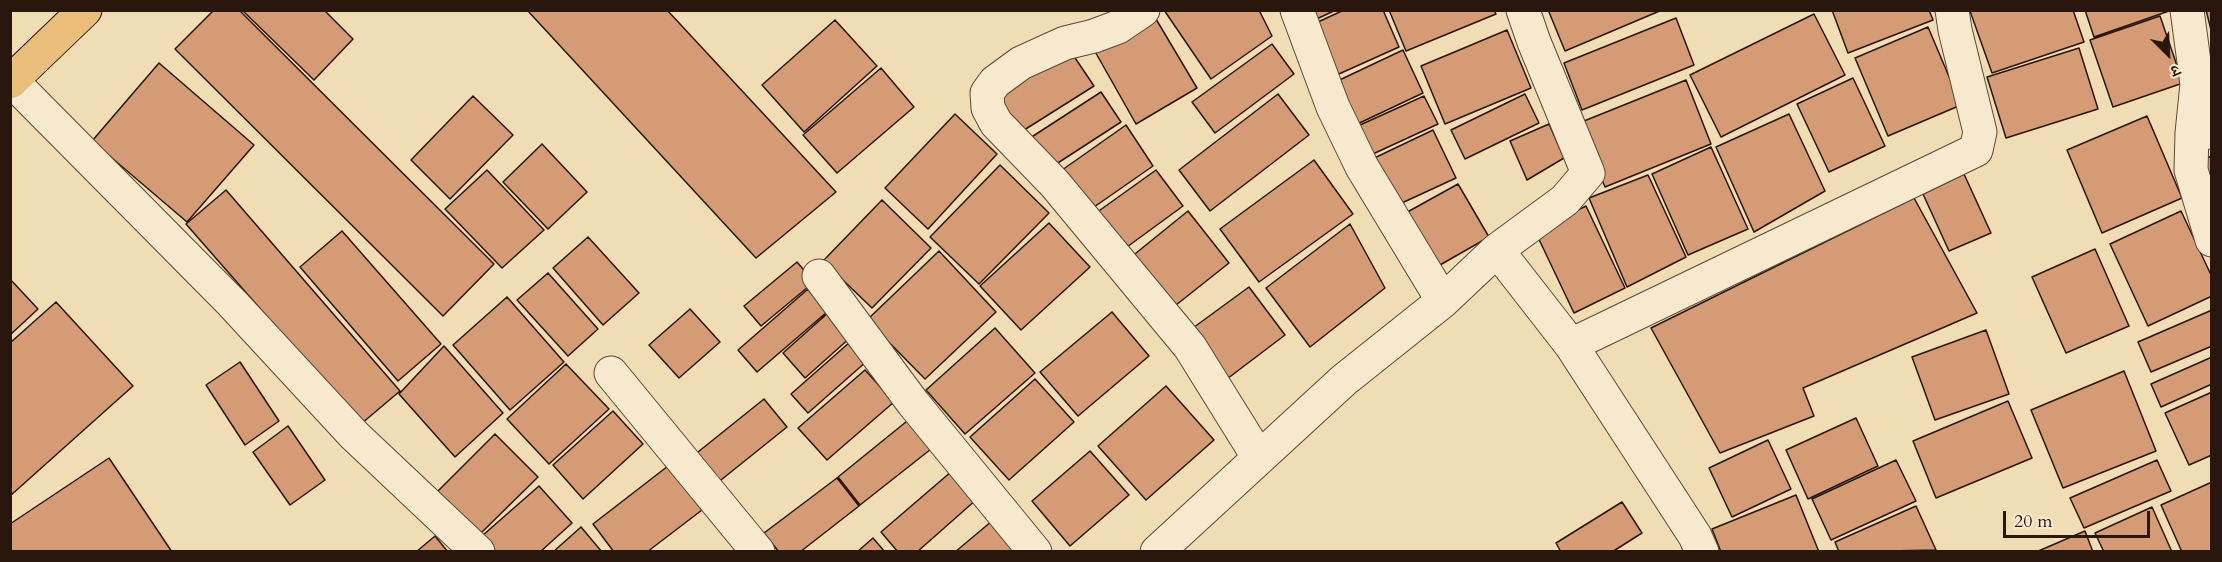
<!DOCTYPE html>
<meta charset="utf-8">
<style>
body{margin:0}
#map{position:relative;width:2222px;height:562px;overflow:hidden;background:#f1ddb4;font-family:Cardo,"Noto Serif Devanagari",serif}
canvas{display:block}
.frame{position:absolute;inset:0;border:12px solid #29160c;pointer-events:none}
.north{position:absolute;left:2138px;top:24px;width:60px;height:60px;-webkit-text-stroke:4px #f6e9ce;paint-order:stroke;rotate:156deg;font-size:16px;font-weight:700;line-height:24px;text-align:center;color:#29160c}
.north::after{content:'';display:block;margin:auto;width:21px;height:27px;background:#29160c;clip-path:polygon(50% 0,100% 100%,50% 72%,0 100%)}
.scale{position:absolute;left:2003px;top:511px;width:147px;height:27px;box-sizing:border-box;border:3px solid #29160c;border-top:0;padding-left:8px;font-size:18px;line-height:21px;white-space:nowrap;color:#29160c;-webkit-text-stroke:4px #f6e9ce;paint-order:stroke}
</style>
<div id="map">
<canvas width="2222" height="562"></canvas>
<div class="frame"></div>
<div class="north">उ</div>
<div class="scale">20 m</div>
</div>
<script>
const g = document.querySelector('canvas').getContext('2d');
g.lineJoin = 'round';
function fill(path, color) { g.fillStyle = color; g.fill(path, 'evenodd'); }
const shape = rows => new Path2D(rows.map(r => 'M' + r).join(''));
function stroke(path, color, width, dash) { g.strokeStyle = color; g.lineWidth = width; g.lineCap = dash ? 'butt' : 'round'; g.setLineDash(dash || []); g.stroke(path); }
const building = shape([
 [214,10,239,10,494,264,443,316,175,49,214,10],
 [242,10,324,10,353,39,314,80,242,10],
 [527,10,667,10,836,192,756,258,527,10],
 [1164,10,1259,10,1272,36,1211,79,1164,10],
 [1303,10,1336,10,1308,23,1303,10],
 [1344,10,1383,10,1399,47,1330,78,1307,27,1344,10],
 [1389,10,1494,10,1496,14,1406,51,1389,10],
 [1552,10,1662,10,1565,51,1549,12,1552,10],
 [1832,10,1929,10,1933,20,1848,53,1832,10],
 [2073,10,2084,42,1992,73,1970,11,2073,10],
 [2085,10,2169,10,2169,11,2094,37,2085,10],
 [2206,10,2212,10,2212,34,2206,10],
 [1153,14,1197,88,1136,124,1093,48,1153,14],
 [1814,14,1845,75,1721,137,1690,75,1814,14],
 [2160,16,2183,83,2113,107,2090,40,2160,16],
 [1676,18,1694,65,1582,110,1564,63,1676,18],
 [835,20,877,66,804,132,762,85,835,20],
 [1928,27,1961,105,1888,136,1855,58,1928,27],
 [1507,30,1531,88,1445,124,1421,66,1507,30],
 [1272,44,1294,74,1215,133,1192,102,1272,44],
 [1067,46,1094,86,1021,132,994,91,1067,46],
 [2079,48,2098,109,2006,138,1987,77,2079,48],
 [1403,50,1423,93,1351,127,1331,84,1403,50],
 [159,63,254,145,187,222,92,141,159,63],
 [881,68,914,107,837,173,803,135,881,68],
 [1853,78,1885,146,1829,172,1797,104,1853,78],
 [1686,80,1711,144,1605,187,1579,123,1686,80],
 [1101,92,1121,122,1047,170,1027,140,1101,92],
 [1278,94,1309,135,1210,211,1179,170,1278,94],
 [1525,94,1539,123,1465,159,1451,130,1525,94],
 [473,96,513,135,450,199,411,160,473,96],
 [1424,96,1438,124,1362,159,1349,130,1424,96],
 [955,114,997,154,928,229,885,188,955,114],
 [1789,114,1825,191,1754,232,1716,147,1789,114],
 [2147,116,2182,198,2102,233,2067,150,2147,116],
 [1549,124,1564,158,1527,180,1510,141,1549,124],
 [1126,125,1153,166,1084,214,1055,175,1126,125],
 [1433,130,1456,178,1391,208,1366,162,1433,130],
 [542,144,587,192,548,229,503,182,542,144],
 [1711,147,1748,229,1688,255,1652,174,1711,147],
 [2212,156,2212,200,2199,161,2212,156],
 [1314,160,1353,214,1259,282,1220,229,1314,160],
 [1000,165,1049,213,979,284,930,237,1000,165],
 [487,170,544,230,502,268,445,209,487,170],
 [1156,170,1183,206,1116,255,1089,218,1156,170],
 [1964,174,1991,233,1949,251,1923,194,1964,174],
 [1648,175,1686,257,1627,287,1589,198,1648,175],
 [1458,184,1489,237,1433,269,1402,215,1458,184],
 [226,190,400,391,361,424,186,224,226,190],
 [1914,198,1977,313,1803,388,1814,416,1720,453,1651,328,1914,198],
 [882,200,931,248,872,308,823,261,882,200],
 [1586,206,1625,288,1574,313,1535,231,1586,206],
 [1188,211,1229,263,1166,313,1125,262,1188,211],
 [2181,211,2212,277,2212,296,2148,326,2110,244,2181,211],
 [1049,223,1090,267,1021,330,980,286,1049,223],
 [1350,224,1385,288,1310,347,1266,288,1350,224],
 [342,231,441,344,398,381,300,267,342,231],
 [588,237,639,293,603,325,553,268,588,237],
 [2095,249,2129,326,2066,353,2032,277,2095,249],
 [939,251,996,312,925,379,867,320,939,251],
 [797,262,814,282,761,326,744,306,797,262],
 [548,273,598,329,568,356,517,300,548,273],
 [10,279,38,309,10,335,10,279],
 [1249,287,1285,335,1223,382,1186,333,1249,287],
 [808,289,827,312,757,372,738,350,808,289],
 [507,297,564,362,510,410,453,345,507,297],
 [56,302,133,386,10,496,10,343,56,302],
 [690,309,720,342,679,378,649,345,690,309],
 [2212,310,2212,346,2151,372,2138,342,2212,310],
 [829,312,851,337,805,378,783,353,829,312],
 [1112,312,1149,356,1078,416,1040,372,1112,312],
 [995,328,1035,373,965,434,926,390,995,328],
 [1986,330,2009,394,1935,420,1912,357,1986,330],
 [850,342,867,361,808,413,791,394,850,342],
 [444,346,503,413,455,457,399,394,444,346],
 [2212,357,2212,384,2161,407,2151,384,2212,357],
 [240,362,279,421,245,445,206,385,240,362],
 [566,364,609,409,549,464,507,419,566,364],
 [865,370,894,402,827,460,798,428,865,370],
 [2124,371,2156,451,2063,488,2031,410,2124,371],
 [1035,379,1074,422,1009,480,970,437,1035,379],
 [1166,386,1214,440,1146,500,1098,446,1166,386],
 [2212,392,2212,455,2189,465,2165,413,2212,392],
 [764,399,787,427,716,484,693,456,764,399],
 [2008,401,2032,458,1936,498,1913,441,2008,401],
 [613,411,643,444,583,499,553,465,613,411],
 [917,413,940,442,860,505,838,477,917,413],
 [1856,418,1878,466,1808,499,1786,450,1856,418],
 [288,426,325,480,290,505,253,452,288,426],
 [495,434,538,477,479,535,436,493,495,434],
 [1768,440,1791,489,1732,517,1709,468,1768,440],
 [1090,451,1129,495,1070,546,1032,501,1090,451],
 [109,458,172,552,10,552,10,524,109,458],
 [1896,460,1916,501,1831,540,1812,499,1896,460],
 [2157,460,2171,491,2084,528,2070,498,2157,460],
 [668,466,702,510,647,552,614,552,593,524,668,466],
 [952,471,977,499,917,552,898,552,881,532,952,471],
 [837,478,859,506,800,552,779,552,764,533,837,478],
 [2212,482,2212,552,2182,552,2161,505,2212,482],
 [539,486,572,523,540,552,496,552,482,536,539,486],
 [1796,495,1819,552,1721,552,1712,529,1796,495],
 [1622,502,1642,533,1612,552,1561,552,1556,543,1622,502],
 [1916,506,1936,550,1839,552,1835,542,1916,506],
 [2152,507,2172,552,2104,552,2095,533,2152,507],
 [998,516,1028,552,955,552,998,516],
 [581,527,602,552,553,552,581,527],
 [2085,531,2093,552,2036,552,2085,531],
 [435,536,448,552,416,552,435,536],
 [873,538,885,552,857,552,873,538]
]);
fill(building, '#d59b74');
stroke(building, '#29160c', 1.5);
const minor = shape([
 [1143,10,1118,27,1094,36,1065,43,1021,63,995,82,987,93,988,108,996,123,1055,184,1190,347,1259,458],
 [1297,10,1333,107,1362,167,1443,301],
 [2187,10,2197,84,2192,133],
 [12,81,232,303,354,435,478,552],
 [2212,132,2192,133,2191,170,2212,240],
 [1497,250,1571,345,1695,536,1702,552],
 [819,276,913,403,1035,552],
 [1571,345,1976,150,1980,132,1955,30,1952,10],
 [611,373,758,552],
 [1157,552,1344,380,1443,301,1497,250,1565,200,1588,173,1534,42,1523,10]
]);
const primary = shape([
 [10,82,85,10]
]);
stroke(minor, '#5b4836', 35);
stroke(primary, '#29160c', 35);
stroke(minor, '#f6e9ce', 33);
stroke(primary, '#e8be7a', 33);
</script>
